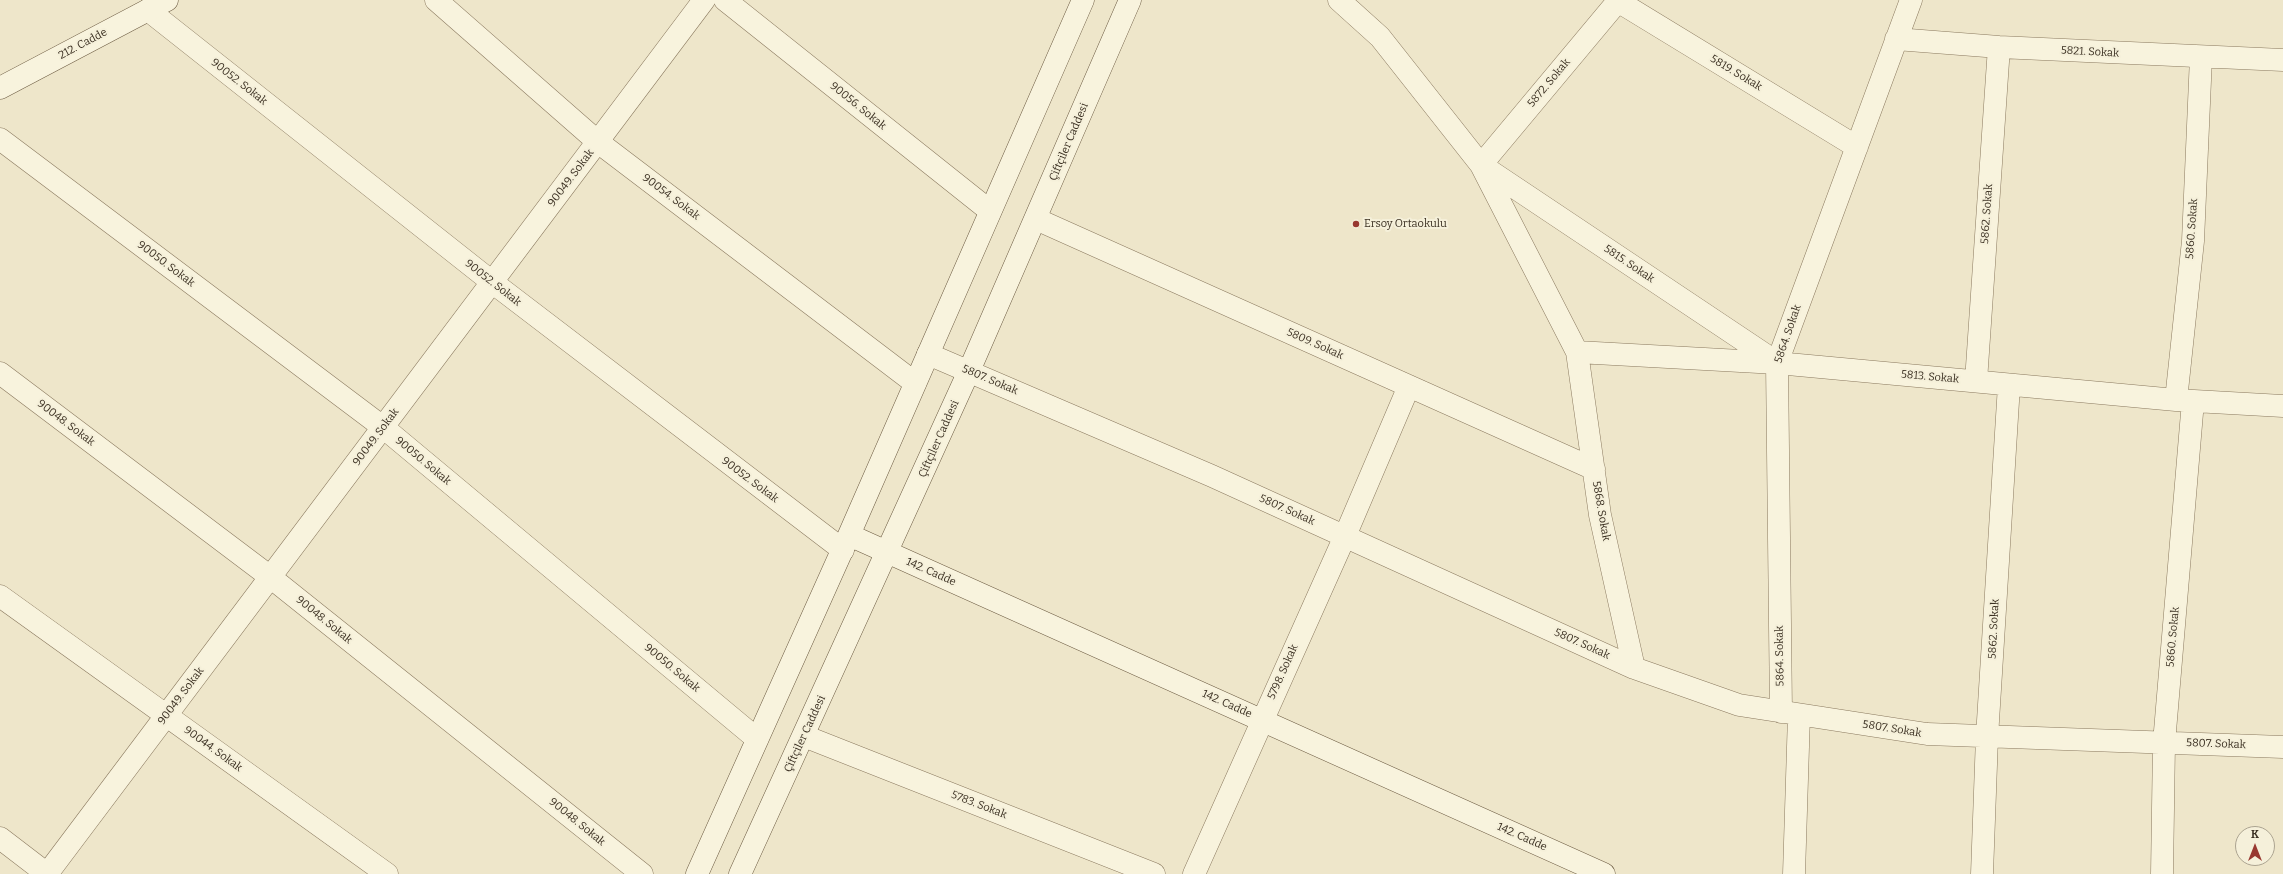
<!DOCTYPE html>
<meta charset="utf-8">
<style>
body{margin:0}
#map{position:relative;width:2283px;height:874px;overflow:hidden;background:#eee6ca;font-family:Bitter,serif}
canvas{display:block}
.north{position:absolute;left:2235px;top:826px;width:40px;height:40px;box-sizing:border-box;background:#f5f0da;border:1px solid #aba390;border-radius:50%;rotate:0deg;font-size:11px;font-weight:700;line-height:16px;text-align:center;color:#3b3022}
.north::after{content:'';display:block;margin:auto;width:14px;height:18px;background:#983830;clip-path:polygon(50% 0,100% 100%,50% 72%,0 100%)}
</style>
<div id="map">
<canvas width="2283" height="874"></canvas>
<div class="north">K</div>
</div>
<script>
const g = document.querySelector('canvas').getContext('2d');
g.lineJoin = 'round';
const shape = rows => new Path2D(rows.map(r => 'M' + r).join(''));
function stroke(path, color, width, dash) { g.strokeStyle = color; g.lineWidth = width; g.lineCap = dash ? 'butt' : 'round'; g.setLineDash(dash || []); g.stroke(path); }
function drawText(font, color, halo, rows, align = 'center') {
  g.font = font + ' Bitter,serif'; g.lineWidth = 4; g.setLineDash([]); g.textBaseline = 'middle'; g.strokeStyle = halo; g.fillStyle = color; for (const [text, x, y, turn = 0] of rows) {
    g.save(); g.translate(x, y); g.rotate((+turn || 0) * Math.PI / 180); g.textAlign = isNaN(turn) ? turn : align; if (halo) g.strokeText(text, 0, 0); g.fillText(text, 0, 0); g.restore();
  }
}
const street = shape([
 [436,0,598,142,915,383],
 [725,0,990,211],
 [1339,0,1380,37,1481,165,1577,352,1600,515,1634,668],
 [1616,0,1857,147],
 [1618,1,1481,165,1776,362],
 [148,10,492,282,843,550],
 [1896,39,1999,47,2283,60],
 [0,139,384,428,757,739],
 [1036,219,1594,469],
 [1577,352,1777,363,2176,400,2283,406],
 [928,354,1212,476,1634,668,1739,705,1927,734,2283,747],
 [0,373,269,576,642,874],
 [1976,381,1999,47],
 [2176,400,2193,241,2201,57],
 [0,596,387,874],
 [1781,712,1777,363,1911,0],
 [804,736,1154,874],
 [0,838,47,874],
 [47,874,704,0],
 [1194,874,1345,536,1409,386],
 [1794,874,1799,715],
 [1982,874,1987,737,2009,385],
 [2162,874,2164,743,2193,401]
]);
const secondary = shape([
 [0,88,167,0],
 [849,535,1604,874],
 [697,874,849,535,1083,0],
 [740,874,969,371,1130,0]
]);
stroke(street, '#8a795f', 23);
stroke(secondary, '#6c5b42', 23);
stroke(street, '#f8f3dd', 22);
stroke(secondary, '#f8f3dd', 22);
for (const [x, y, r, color] of [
 [1356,224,4,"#983830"]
]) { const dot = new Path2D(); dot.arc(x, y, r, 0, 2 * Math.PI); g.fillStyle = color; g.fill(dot); stroke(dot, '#f5f0da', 1.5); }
drawText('11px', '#3b3022', '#f5f0da', [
 ["212. Cadde",83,44,-28],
 ["5821. Sokak",2090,52,3],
 ["5819. Sokak",1736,73,31],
 ["90052. Sokak",239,82,38],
 ["5872. Sokak",1549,83,-50],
 ["90056. Sokak",858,106,39],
 ["Çiftçiler Caddesi",1069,142,-67],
 ["90049. Sokak",571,178,-53],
 ["90054. Sokak",671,197,37],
 ["5862. Sokak",1987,214,-86],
 ["5860. Sokak",2192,229,-86],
 ["90050. Sokak",166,264,37],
 ["5815. Sokak",1629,264,34],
 ["90052. Sokak",493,283,38],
 ["5864. Sokak",1788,334,-71],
 ["5809. Sokak",1315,344,24],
 ["5813. Sokak",1930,377,5],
 ["5807. Sokak",990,380,23],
 ["90048. Sokak",66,423,37],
 ["90049. Sokak",376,437,-53],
 ["Çiftçiler Caddesi",939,439,-66],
 ["90050. Sokak",423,461,40],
 ["90052. Sokak",750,480,37],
 ["5807. Sokak",1287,510,24],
 ["5868. Sokak",1601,511,80],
 ["142. Cadde",931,572,24],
 ["90048. Sokak",324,620,39],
 ["5862. Sokak",1994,629,-87],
 ["5860. Sokak",2173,637,-85],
 ["5807. Sokak",1582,644,24],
 ["5864. Sokak",1780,656,-91],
 ["90050. Sokak",672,668,40],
 ["5798. Sokak",1283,672,-66],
 ["90049. Sokak",181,696,-53],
 ["142. Cadde",1227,704,24],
 ["5807. Sokak",1892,729,9],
 ["Çiftçiler Caddesi",805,734,-65],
 ["5807. Sokak",2216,744,2],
 ["90044. Sokak",213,749,36],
 ["5783. Sokak",979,805,21],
 ["90048. Sokak",577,822,39],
 ["142. Cadde",1522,837,24]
]);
drawText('11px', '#3b3022', '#f5f0da', [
 ["Ersoy Ortaokulu",1364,224]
], 'left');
</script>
